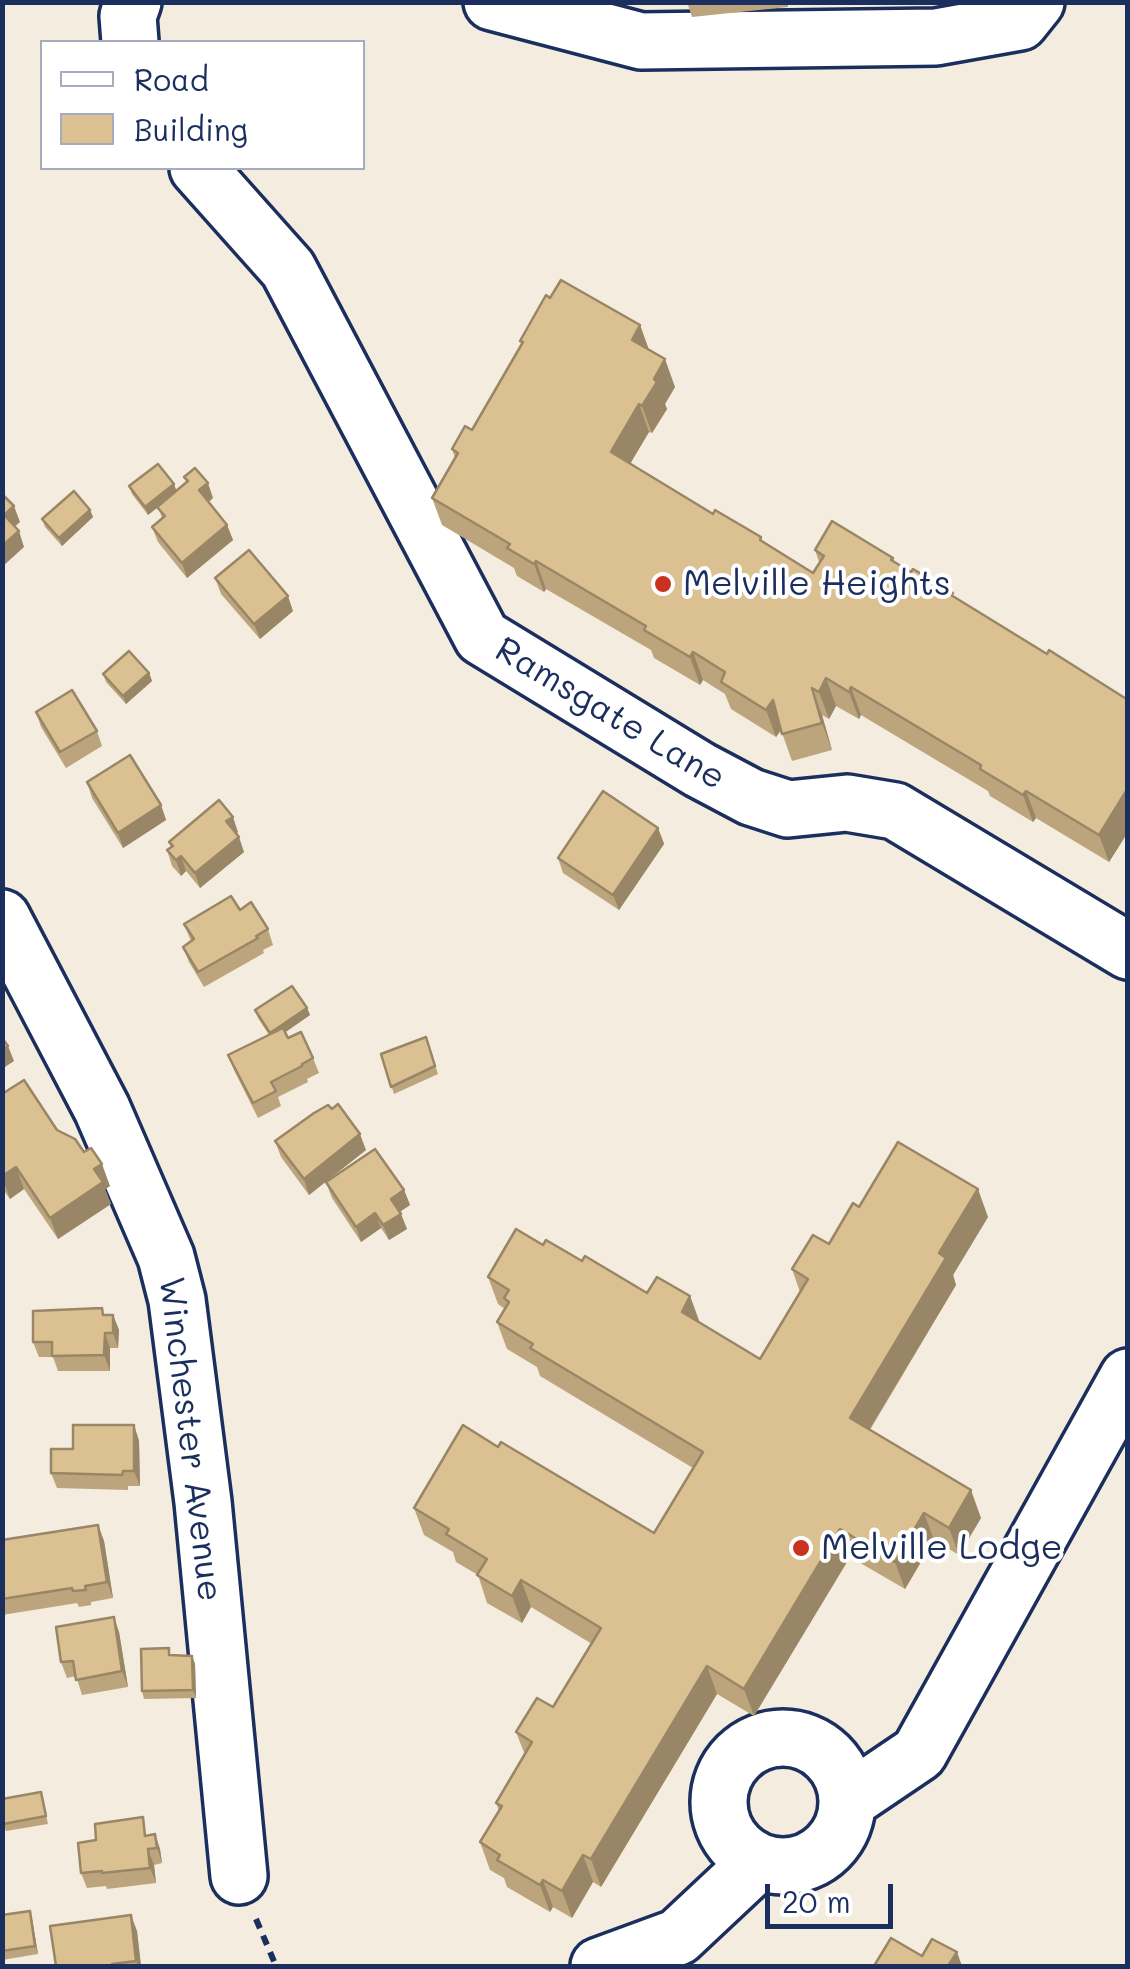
<!DOCTYPE html>
<style>
body{margin:0}
#map{position:relative;width:1130px;height:1969px;overflow:hidden;background:#f4ecde;font-family:Mali,sans-serif}
canvas{display:block}
.frame{position:absolute;inset:0;border:5px solid #1b2f5e;pointer-events:none}
.legend{position:absolute;left:40px;top:40px;width:325px;height:130px;box-sizing:border-box;background:#fff;border:2px solid #a4acbf;margin:0;padding:12px 18px;list-style:none;font-size:30px;color:#1b2f5e}
.legend li{display:flex;align-items:center;gap:20px;height:50px}
.legend b{width:50px;border:2px solid #a4acbf}
.scale{position:absolute;left:765px;top:1884px;width:128px;height:45px;box-sizing:border-box;border:5px solid #1b2f5e;border-top:0;padding-left:12px;font-size:30px;line-height:35px;white-space:nowrap;color:#1b2f5e;-webkit-text-stroke:8px #fff;paint-order:stroke}
</style>
<div id="map">
<canvas width="1130" height="1969"></canvas>
<div class="frame"></div>
<ul class="legend">
<li><b style="height:12px;background:#fff"></b>Road</li>
<li><b style="height:28px;background:#dbc091"></b>Building</li>
</ul>
<div class="scale">20 m</div>
</div>
<script>
const g = document.querySelector('canvas').getContext('2d');
g.lineJoin = 'round';
const shape = rows => new Path2D(rows.map(r => 'M' + r).join(''));
function stroke(path, color, width, dash) { g.strokeStyle = color; g.lineWidth = width; g.lineCap = dash ? 'butt' : 'round'; g.setLineDash(dash || []); g.stroke(path); }
function fill(path, color) { g.fillStyle = color; g.fill(path, 'evenodd'); }
function drawText(font, color, halo, rows, align = 'center') {
  g.font = font + ' Mali,sans-serif'; g.lineWidth = 8; g.setLineDash([]); g.textBaseline = 'middle'; g.strokeStyle = halo; g.fillStyle = color; for (const [text, x, y, turn = 0] of rows) {
    g.save(); g.translate(x, y); g.rotate((+turn || 0) * Math.PI / 180); g.textAlign = isNaN(turn) ? turn : align; if (halo) g.strokeText(text, 0, 0); g.fillText(text, 0, 0); g.restore();
  }
}
const minor = shape([
 [492,2,641,41,936,37,1020,22,1036,2],
 [130,42,128,16,133,2],
 [198,168,288,269,482,637,700,770,751,797,788,809,847,803,895,811,1128,951],
 [2,918,102,1109,166,1257,177,1300,203,1502,239,1876],
 '719 1802a64 64 0 1 1 128 0a64 64 0 1 1-128 0Z',
 [848,1801,919,1753,1128,1377],
 [599,1966,678,1937,758,1862]
]);
stroke(minor, '#1b2f5e', 62);
stroke(shape([
 [256,1919,276,1966]
]), '#1b2f5e', 6, [10, 8]);
stroke(minor, '#fff', 55);
fill(shape([
 [687,2,788,2,788,7,692,17],
 [550,298,640,325,649,350,675,387,665,404,667,409,652,433,649,432,630,464,713,514,761,537,762,542,813,573,819,562,815,550,893,558,895,562,1047,654,1128,700,1128,832,1109,862,1036,818,1033,822,990,796,988,791,861,715,859,719,836,706,829,719,822,715,832,750,792,761,781,730,776,737,731,709,725,694,703,680,700,685,654,658,651,650,546,589,544,592,517,576,514,568,442,525,432,498,455,458,452,449,472,430,522,345,520,341],
 [184,477,213,498,209,502,227,525,233,540,187,578,158,542,152,527,162,518,158,507,148,515,132,494,129,486,176,490,186,482],
 [90,510,93,517,62,546,45,527,42,519],
 [215,578,293,611,260,639,221,594],
 [149,673,152,681,126,704,106,682,103,674],
 [36,712,97,731,102,746,66,768,41,727],
 [87,782,161,805,166,820,123,848,92,798],
 [658,828,664,844,619,910,563,873,558,858],
 [238,832,236,834,244,852,200,888,186,871,181,876,172,866,167,850,171,847,169,842],
 [240,910,268,929,273,945,263,950,264,953,204,987,189,962,183,947,191,941,184,924],
 [307,1008,310,1015,285,1032,288,1038,313,1058,319,1073,307,1079,308,1082,278,1097,281,1106,258,1118,234,1070,228,1055,269,1035,258,1018,255,1010],
 [426,1037,438,1074,394,1094,381,1054],
 [2,1094,57,1130,110,1186,105,1189,111,1204,58,1239,24,1189,10,1199,2,1188],
 [275,1141,366,1150,309,1195,281,1157],
 [326,1182,404,1190,410,1205,400,1212,407,1229,389,1240,381,1228,361,1242,332,1198],
 [859,1207,988,1217,953,1275,956,1285,870,1430,981,1518,959,1555,934,1540,905,1589,850,1557,754,1716,717,1694,601,1887,593,1882,572,1918,553,1907,550,1912,507,1887,504,1878,490,1870,480,1842,499,1811,496,1803,525,1755,516,1732,553,1707,592,1644,531,1607,522,1623,487,1603,478,1575,456,1562,453,1552,424,1535,414,1508,498,1447,654,1533,693,1468,540,1376,537,1367,507,1349,497,1322,505,1309,498,1304,488,1277,543,1245,582,1261,647,1293,690,1296,700,1323,760,1359,800,1292,792,1269,829,1244],
 [105,1315,113,1315,119,1330,118,1348,110,1348,110,1371,58,1371,53,1357,39,1357,33,1342],
 [134,1425,139,1441,140,1486,128,1486,128,1490,57,1488,51,1473,73,1449],
 [98,1525,104,1541,113,1598,91,1602,91,1605,79,1607,77,1603,2,1615,2,1540],
 [119,1632,128,1687,82,1695,76,1676,67,1678,61,1662],
 [171,1655,192,1656,195,1664,196,1698,144,1699,142,1691],
 [41,1792,48,1824,6,1831,2,1821],
 [155,1834,160,1849,162,1863,154,1865,156,1883,107,1889,106,1886,87,1888,81,1873,149,1835],
 [2,1915,32,1919,38,1954,2,1960],
 [137,1931,141,1966,56,1966]
]), '#bca57d');
fill(shape([
 [640,325,650,353,632,340],
 [665,359,675,387,665,404,667,409,652,433,642,406,654,379],
 [639,404,649,432,621,479,611,452],
 [208,483,213,498,204,505,199,490],
 [174,484,177,492,148,515,145,507],
 [14,506,20,522,10,531,4,515],
 [90,510,93,517,62,546,59,538],
 [227,525,233,540,187,578,182,563],
 [19,531,24,547,2,567,2,546],
 [536,561,546,589,544,592,534,564],
 [288,596,293,611,260,639,254,624],
 [693,652,703,680,700,685,690,657],
 [149,673,152,681,126,704,123,696],
 [826,678,836,706,829,719,819,692],
 [851,687,861,715,859,719,849,692],
 [812,688,822,715,832,750,822,723],
 [773,700,783,727,776,737,766,710],
 [1128,788,1128,832,1109,862,1099,835],
 [1026,791,1036,818,1033,822,1023,795],
 [161,805,166,820,123,848,118,833],
 [233,817,238,832,231,837,226,821],
 [658,828,664,844,619,910,613,895],
 [239,837,244,852,200,888,195,873],
 [181,856,186,871,181,876,176,860],
 [307,1008,310,1015,273,1041,270,1033],
 [8,1046,14,1061,2,1069,2,1050],
 [360,1134,366,1150,309,1195,304,1179],
 [102,1164,110,1186,105,1189,111,1204,58,1239,50,1218,94,1169],
 [16,1167,24,1189,10,1199,2,1176],
 [978,1189,988,1217,953,1275,956,1285,860,1445,850,1418,939,1253],
 [404,1190,410,1205,396,1214,391,1199],
 [375,1213,381,1228,361,1242,356,1227],
 [401,1214,407,1229,389,1240,383,1225],
 [690,1296,700,1324,682,1312],
 [113,1315,119,1330,118,1348,113,1333],
 [105,1333,110,1348,110,1371,104,1355],
 [134,1425,139,1441,140,1486,134,1471],
 [971,1490,981,1518,959,1555,949,1528],
 [924,1513,934,1540,905,1589,895,1562],
 [98,1525,104,1541,113,1598,107,1582],
 [840,1529,850,1557,754,1716,744,1689],
 [521,1580,531,1607,522,1623,512,1596],
 [114,1617,119,1632,128,1687,122,1671],
 [192,1656,195,1664,196,1698,193,1690],
 [707,1666,717,1694,601,1887,591,1859],
 [155,1834,160,1849,162,1863,157,1848],
 [148,1849,154,1865,156,1883,150,1868],
 [583,1855,593,1882,572,1918,562,1891],
 [543,1880,553,1907,550,1912,540,1885],
 [30,1911,32,1919,38,1954,35,1946],
 [131,1915,137,1931,141,1966,138,1966,136,1961],
 [957,1952,962,1966,948,1966]
]), '#998666');
const building = shape([
 [561,280,640,325,632,340,665,359,654,379,657,382,642,406,639,404,611,452,713,514,715,510,761,537,760,540,813,573,824,556,815,550,832,521,893,558,891,560,911,572,913,569,953,593,951,595,1047,654,1049,650,1128,700,1128,788,1099,835,1026,791,1023,795,980,769,981,765,851,687,849,692,826,678,819,692,812,688,822,723,782,734,773,700,766,710,721,682,725,672,693,652,690,657,644,630,646,626,536,561,534,564,507,548,510,544,432,498,458,453,452,449,465,426,472,430,523,342,520,341,546,295,550,298,561,280],
 [158,464,174,484,145,507,129,486,158,464],
 [195,468,208,483,199,490,227,525,182,563,152,527,165,516,157,507,188,481,184,477,195,468],
 [74,491,90,510,59,538,42,519,74,491],
 [2,494,14,506,4,515,19,531,2,546,2,494],
 [249,550,288,596,254,624,215,578,249,550],
 [129,651,149,673,123,696,103,674,129,651],
 [72,690,97,731,60,752,36,712,72,690],
 [130,755,161,805,118,833,87,782,130,755],
 [603,791,658,828,613,895,558,858,603,791],
 [219,800,233,817,226,821,239,837,195,873,181,856,176,860,167,850,173,846,169,842,219,800],
 [231,896,240,910,251,902,268,929,256,936,258,938,198,972,183,947,194,939,184,924,231,896],
 [292,986,307,1008,270,1033,255,1010,292,986],
 [283,1028,288,1038,301,1032,313,1058,302,1064,302,1066,271,1082,276,1091,253,1103,228,1055,283,1028],
 [426,1037,435,1066,391,1087,381,1054,426,1037],
 [2,1038,8,1046,2,1050,2,1038],
 [24,1080,57,1130,75,1139,84,1152,91,1148,102,1164,94,1169,103,1182,50,1218,16,1167,2,1176,2,1094,24,1080],
 [338,1104,360,1134,304,1179,275,1141,314,1113,328,1105,332,1109,338,1104],
 [898,1142,978,1189,939,1253,946,1258,850,1418,971,1490,949,1528,924,1513,895,1562,840,1529,744,1689,707,1666,591,1859,583,1855,562,1891,543,1880,540,1885,497,1860,500,1855,480,1842,502,1806,496,1803,532,1742,516,1732,537,1698,553,1707,601,1628,521,1580,512,1596,477,1575,487,1559,446,1534,449,1529,414,1508,463,1425,498,1447,501,1442,654,1533,703,1452,530,1348,533,1344,497,1322,509,1302,504,1298,509,1290,488,1277,516,1229,543,1245,546,1240,582,1261,585,1256,647,1293,657,1277,690,1296,682,1312,760,1359,808,1279,792,1269,813,1235,829,1244,853,1203,859,1207,898,1142],
 [375,1149,404,1190,391,1199,401,1214,383,1225,375,1213,356,1227,326,1182,375,1149],
 [102,1308,103,1315,113,1315,113,1333,105,1333,104,1355,52,1356,52,1342,33,1342,33,1311,102,1308],
 [73,1425,134,1425,134,1471,123,1471,122,1475,51,1473,51,1449,73,1449,73,1425],
 [98,1525,107,1582,85,1586,86,1590,73,1591,72,1588,2,1599,2,1540,98,1525],
 [114,1617,122,1671,76,1680,73,1661,61,1662,56,1627,114,1617],
 [169,1648,169,1655,192,1656,193,1690,142,1691,141,1649,169,1648],
 [41,1792,46,1816,3,1824,2,1799,41,1792],
 [143,1817,145,1836,155,1834,157,1848,148,1849,150,1868,102,1873,102,1871,81,1873,78,1843,96,1840,95,1824,143,1817],
 [30,1911,35,1946,2,1951,2,1915,30,1911],
 [131,1915,136,1961,112,1964,113,1966,56,1966,50,1926,131,1915],
 [891,1938,922,1956,932,1939,957,1952,948,1966,874,1966,891,1938]
]);
fill(building, '#dbc091');
stroke(building, '#998666', 2.5);
for (const [x, y, r, color] of [
 [663,584,10,"#c8321e"],
 [801,1548,10,"#c8321e"]
]) { const dot = new Path2D(); dot.arc(x, y, r, 0, 2 * Math.PI); g.fillStyle = color; g.fill(dot); stroke(dot, '#fff', 4); }
drawText('35px', '#1b2f5e', '#fff', [
 ["Melville Heights",683,584],
 ["Melville Lodge",821,1548]
], 'left');
drawText('35px', '#1b2f5e', '#fff', [
 ["Ramsgate Lane",610,714,31],
 ["Winchester Avenue",190,1439,83]
]);
</script>
